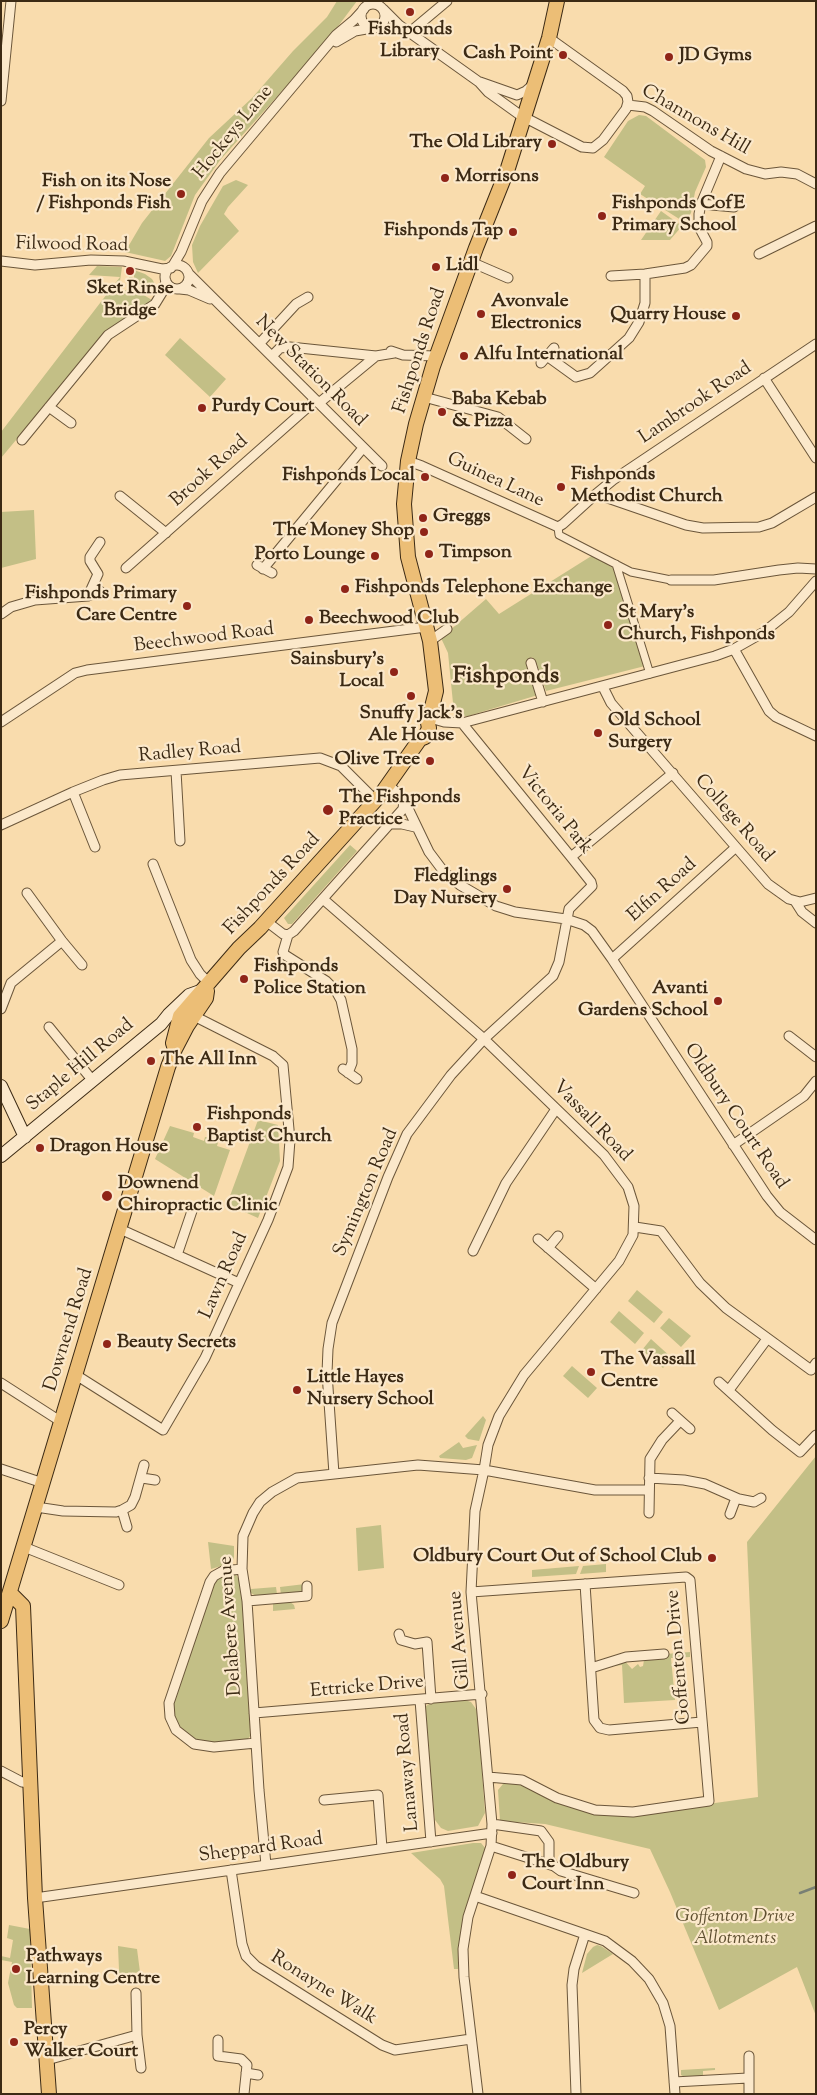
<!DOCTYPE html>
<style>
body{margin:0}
#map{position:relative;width:817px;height:2095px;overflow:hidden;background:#f9dcad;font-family:"Sorts Mill Goudy",serif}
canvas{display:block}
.frame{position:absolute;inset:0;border:2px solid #3c2a14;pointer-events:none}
</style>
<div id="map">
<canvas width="817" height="2095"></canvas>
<div class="frame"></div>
</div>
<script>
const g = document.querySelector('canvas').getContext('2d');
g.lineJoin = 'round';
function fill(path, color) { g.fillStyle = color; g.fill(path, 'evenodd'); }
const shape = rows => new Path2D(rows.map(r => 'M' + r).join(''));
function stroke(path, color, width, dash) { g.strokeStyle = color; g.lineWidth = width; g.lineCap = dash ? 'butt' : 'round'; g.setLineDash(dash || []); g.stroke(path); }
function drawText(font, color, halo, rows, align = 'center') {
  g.font = font + ' "Sorts Mill Goudy",serif'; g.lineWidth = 4.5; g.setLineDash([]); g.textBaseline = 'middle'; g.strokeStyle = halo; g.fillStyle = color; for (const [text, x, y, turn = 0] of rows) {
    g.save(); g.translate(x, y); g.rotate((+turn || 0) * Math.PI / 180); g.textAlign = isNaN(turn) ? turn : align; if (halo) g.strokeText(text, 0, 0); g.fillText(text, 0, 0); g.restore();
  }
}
fill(shape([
 [337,1,357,1,327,41,221,159,195,195,171,256,165,261,161,260,125,252,142,223,209,138,252,98,293,51,327,17],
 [639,115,646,116,705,160,706,167,695,192,691,213,684,222,640,194,645,186,604,157,628,121],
 [236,180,248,185,228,207,224,214,239,231,198,273,193,262,192,245,200,226,223,186],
 [661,211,682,226,670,240,641,240],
 [97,266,122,267,119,288,123,291,132,288,152,300,107,331,1,458,1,432,120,277,89,275],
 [134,270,145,274,152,279,156,286,154,293,148,291,129,279,129,276,134,278],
 [180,338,226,379,210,397,165,355],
 [34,510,36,559,1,568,1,512],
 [593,555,616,570,623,602,645,666,546,691,537,664,532,657,527,662,538,695,468,716,461,716,453,703,448,653,441,638,486,599,499,614],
 [350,845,357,851,292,924,288,924,284,918],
 [258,1120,278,1125,280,1161,258,1218,227,1204],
 [170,1126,194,1133,193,1137,204,1141,205,1137,219,1139,217,1146,230,1150,214,1196,155,1159],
 [637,1290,663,1312,654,1323,628,1301],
 [619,1311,644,1333,635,1344,610,1322],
 [669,1318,691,1336,681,1347,660,1328],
 [651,1339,672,1358,663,1368,642,1350],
 [572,1366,597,1388,588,1398,563,1376],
 [483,1416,486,1420,479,1441,468,1439,465,1436],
 [459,1442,463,1448,477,1445,472,1458,466,1460,440,1458,439,1456],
 [816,1456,816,2016,797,1967,719,2010,670,1892,650,1849,545,1824,500,1821,498,1790,503,1784,516,1782,545,1796,629,1815,758,1797,747,1542],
 [381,1525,384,1568,358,1571,356,1528],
 [208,1542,234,1546,234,1557,232,1563,211,1569],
 [606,1564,606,1572,580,1574,583,1566],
 [579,1566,576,1574,532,1577,532,1570],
 [232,1573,236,1575,241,1582,251,1735,248,1739,241,1741,205,1743,194,1740,179,1728,173,1713,173,1704,216,1579,220,1575],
 [305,1584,303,1592,281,1595,280,1587],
 [276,1587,277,1594,258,1597,251,1593,251,1589],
 [289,1601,294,1605,295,1609,273,1611,273,1602],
 [690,1652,690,1657,671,1658,675,1700,624,1703,622,1665,614,1666,613,1664,623,1659,632,1669,638,1664,640,1667,643,1666,644,1660,666,1658,666,1654],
 [465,1700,471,1702,476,1709,478,1716,485,1813,478,1826,448,1831,441,1828,435,1820,424,1715,426,1706,432,1702,438,1701],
 [473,1843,481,1843,486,1849,462,1925,458,1969,454,1969,444,1886,440,1879,411,1853],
 [9,1925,30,1929,32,2008,17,2008,14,2005,8,1983,12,1962,1,1960,1,1956,10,1958,13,1940,7,1938],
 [597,1945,601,1946,613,1954,582,1973,587,1954,593,1947],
 [118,1946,137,1949,140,1972,117,1976,117,1970,119,1970],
 [715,2068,715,2070,703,2071,703,2077,686,2078,681,2075,681,2070]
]), '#c3bf86');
stroke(shape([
 [800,1893,816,1887]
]), '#798074', 2.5);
const pedestrian = shape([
 [558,527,559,535,631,572,671,580],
 [616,564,650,674]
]);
const minor = shape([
 '361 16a12 12 0 1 1 24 0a12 12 0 1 1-24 0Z',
 [383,9,399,25,479,82,488,92,520,115,582,147,593,148,603,140,626,109,628,102,627,96,623,91,549,38],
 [410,32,447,1],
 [336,42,355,31,372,28],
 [480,82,517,95,526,91,534,84],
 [1,101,11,1],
 [628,105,645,107,653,111,711,151,746,169,765,174,781,172,797,174,816,184],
 [701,204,734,207],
 [759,254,816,226],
 [1,261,35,265,91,260,124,261,162,269,171,268],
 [471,262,508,278],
 '165 277a12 12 0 1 1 24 0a12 12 0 1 1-24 0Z',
 [172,267,181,252,202,201,220,173,336,35,354,20,364,9],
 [188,273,382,466],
 [611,276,645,274,685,268,691,265,707,246,707,242,699,227,699,214,701,204,721,156],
 [180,289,189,290,210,299],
 [260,343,296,304,308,297],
 [391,351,403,355,436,356],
 [272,356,280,348,290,347,376,356,394,353],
 [547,356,576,377,590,373,629,338,639,322,645,303,645,274],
 [541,363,554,348],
 [764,378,816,458],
 [424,397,498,417,526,439],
 [319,403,376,356],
 [49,407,71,423],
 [22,440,108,335,155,304,163,291,166,281],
 [408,461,422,466,558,527,563,524,596,494,686,525,703,528,759,527,772,523,816,497],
 [596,494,613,480,816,344],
 [120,496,166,533],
 [257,565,272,573],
 [126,568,316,400],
 [263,569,363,448],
 [671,580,714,580,779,570,798,568,816,569],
 [88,596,98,574,90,561,90,557,100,542],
 [1,614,11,607,35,600,88,596,100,591],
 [430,641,447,629],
 [734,649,769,711,776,717,816,736],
 [531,663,543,702],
 [603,687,611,703,768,884,789,899,800,902,816,898],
 [430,718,444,722,462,723,715,656,734,649,764,632,789,612,816,581],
 [1,722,75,673,87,670,426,627],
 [176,771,180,841],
 [73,792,95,847],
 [404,800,429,852,444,872,460,885,496,906,515,912,566,919,584,925,592,931,612,959,767,1196,780,1212,816,1240],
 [390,824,402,824,415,827],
 [1,825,73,792,103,780,120,775,320,758,341,766,375,800],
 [571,857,673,773],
 [153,864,191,960,200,974,209,983],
 [27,893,62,941,82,965],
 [323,899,484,1039,604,1155,628,1187,634,1206,633,1235,619,1261,524,1375,499,1416,488,1445,484,1470,475,1511,471,1592,492,1824,491,1846,468,1917,463,1949,464,1977,478,2094],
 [795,901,802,912,816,923],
 [266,921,283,934,288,935,294,931,403,809,404,800,389,785],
 [288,935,283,952,285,955,326,981,336,991,341,1000,352,1049,352,1063,348,1073],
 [612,959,735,848],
 [1,1009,11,983,62,941],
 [49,1027,93,1081],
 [789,1036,816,1057],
 [343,1069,357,1079],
 [733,1145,804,1096,816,1081],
 [635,1227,661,1231,700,1283,726,1308,811,1370,816,1363],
 [120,1229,239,1283],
 [538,1239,596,1289],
 [548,1248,558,1236],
 [473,1251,506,1183,556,1109],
 [177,1255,193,1208],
 [76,1375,163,1430,205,1358,268,1220,288,1167,290,1140,283,1065,273,1056,194,1016],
 [719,1382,772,1430,800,1452,816,1435],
 [1,1383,60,1421],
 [729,1390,767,1339],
 [672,1413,690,1429],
 [1,1469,43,1483],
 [334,1474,327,1373,328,1349,332,1323,388,1177,407,1134,451,1075,484,1039,553,976,559,962,569,909,592,886,591,882,571,857,462,723],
 [142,1478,155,1480],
 [649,1478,684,1480,705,1484,739,1499,754,1502,761,1498],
 [36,1507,63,1511,116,1512,122,1510,131,1505,135,1497,144,1465],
 [122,1510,127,1527],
 [649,1513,650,1459,662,1440,680,1421],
 [730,1514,736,1498],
 [24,1547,119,1585],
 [242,1569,223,1571,214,1576,210,1582,169,1703,170,1717,176,1730,194,1744,214,1747,256,1743],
 [585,1584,594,1720,600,1728,609,1730,702,1722],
 [471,1592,686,1577,690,1580,709,1801,633,1812,595,1810,557,1798,522,1780,488,1777],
 [247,1601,307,1596,307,1586],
 [399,1634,401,1640,415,1644,427,1642,431,1699],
 [591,1668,626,1657,664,1654],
 [420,1700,431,1842],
 [254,1713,482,1694],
 [1,1771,22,1782,30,1783],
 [324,1800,378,1795,382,1848],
 [492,1824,541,1831,549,1842,549,1859,554,1866,561,1871,634,1893],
 [491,1846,554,1866],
 [266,1865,259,1790,247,1601,242,1569,243,1536,253,1513,260,1502,272,1492,297,1478,418,1465,484,1470,595,1490,649,1490],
 [231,1870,242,1944,246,1956,256,1966,382,2045,395,2050,471,2039],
 [475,1896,605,1941,632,1961,649,1979,663,2003,670,2026,675,2094],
 [35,1898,492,1833],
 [136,1993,137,2035,141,2068],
 [218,2040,218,2056,241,2059,247,2065,244,2094],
 [749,2056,749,2094],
 [47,2060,137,2035],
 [246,2073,258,2075],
 [674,2082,748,2078],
 [576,2094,572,1985,574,1969,585,1934]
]);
const secondary = shape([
 [1,1086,25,1137],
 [1,1156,161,1024,169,1014,189,995,203,990]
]);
const primary = shape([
 [175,1049,173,1043,180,1016,239,948,260,928,382,793,420,739,425,737,429,728,428,723,436,691,430,641,408,557,404,504,408,461,416,424,433,366,476,248,508,168,549,38,557,1],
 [10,1593,23,1606,35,1898,49,2094],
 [1,1621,168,1067,175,1049,187,1026,206,998,207,991]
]);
stroke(pedestrian, '#6b563a', 9);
stroke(minor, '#6b563a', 11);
stroke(secondary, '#3c2a14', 14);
stroke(primary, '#3c2a14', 16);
stroke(pedestrian, '#fbe8ca', 7);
stroke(minor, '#fbe8ca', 9);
stroke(secondary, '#fbe8ca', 12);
stroke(primary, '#ecbe76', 14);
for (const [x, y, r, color] of [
 [410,12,5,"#8f2418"],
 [563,55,5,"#8f2418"],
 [669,57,5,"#8f2418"],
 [552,144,5,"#8f2418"],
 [445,178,5,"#8f2418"],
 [181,194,5,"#8f2418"],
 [602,216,5,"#8f2418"],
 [513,232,5,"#8f2418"],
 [436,267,5,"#8f2418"],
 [130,271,5,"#8f2418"],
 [481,314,5,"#8f2418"],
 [736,316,5,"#8f2418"],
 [464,356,5,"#8f2418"],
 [202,408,5,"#8f2418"],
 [442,412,5,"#8f2418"],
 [425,477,5,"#8f2418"],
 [561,487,5,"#8f2418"],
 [423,518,5,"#8f2418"],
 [424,532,5,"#8f2418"],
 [429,554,5,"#8f2418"],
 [375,556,5,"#8f2418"],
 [345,589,5,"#8f2418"],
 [187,606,5,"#8f2418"],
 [309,620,5,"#8f2418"],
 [608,625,5,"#8f2418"],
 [394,672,5,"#8f2418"],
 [411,696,5,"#8f2418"],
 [598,733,5,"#8f2418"],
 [430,761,5,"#8f2418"],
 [328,810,6,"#8f2418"],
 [507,889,5,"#8f2418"],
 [244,979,5,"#8f2418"],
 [718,1001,5,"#8f2418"],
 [151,1061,5,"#8f2418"],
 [197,1127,5,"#8f2418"],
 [40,1148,5,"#8f2418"],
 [107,1196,6,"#8f2418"],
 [107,1344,5,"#8f2418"],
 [591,1372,5,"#8f2418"],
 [297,1390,5,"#8f2418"],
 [712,1558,5,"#8f2418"],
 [512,1875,5,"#8f2418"],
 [16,1969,5,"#8f2418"],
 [14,2042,5,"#8f2418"]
]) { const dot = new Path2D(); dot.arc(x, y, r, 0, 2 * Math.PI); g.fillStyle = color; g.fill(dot); stroke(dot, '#fbe8ca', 2); }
drawText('bold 19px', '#3c2a14', '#fbe8ca', [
 ["Fishponds",410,31,"center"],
 ["Library",410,53,"center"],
 ["Cash Point",553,55,"right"],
 ["JD Gyms",679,57],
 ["The Old Library",542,144,"right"],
 ["Morrisons",455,178],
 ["Fish on its Nose",171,183,"right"],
 ["/ Fishponds Fish",171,205,"right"],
 ["Fishponds CofE",612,205],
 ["Primary School",612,227],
 ["Fishponds Tap",503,232,"right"],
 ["Lidl",446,267],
 ["Sket Rinse",130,290,"center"],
 ["Bridge",130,312,"center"],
 ["Avonvale",491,303],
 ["Electronics",491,325],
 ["Quarry House",726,316,"right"],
 ["Alfu International",474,356],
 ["Baba Kebab",452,401],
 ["& Pizza",452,423],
 ["Purdy Court",212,408],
 ["Fishponds",571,476],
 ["Methodist Church",571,498],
 ["Fishponds Local",415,477,"right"],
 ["Greggs",433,518],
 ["The Money Shop",414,532,"right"],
 ["Timpson",439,554],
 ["Porto Lounge",365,556,"right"],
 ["Fishponds Telephone Exchange",355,589],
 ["Fishponds Primary",177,595,"right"],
 ["Care Centre",177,617,"right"],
 ["St Mary's",618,614],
 ["Church, Fishponds",618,636],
 ["Beechwood Club",319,620],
 ["Sainsbury's",384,661,"right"],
 ["Local",384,683,"right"],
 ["Snuffy Jack's",411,715,"center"],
 ["Ale House",411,737,"center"],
 ["Old School",608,722],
 ["Surgery",608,744],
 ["Olive Tree",420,761,"right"],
 ["The Fishponds",339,799],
 ["Practice",339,821],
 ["Fledglings",497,878,"right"],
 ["Day Nursery",497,900,"right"],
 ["Fishponds",254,968],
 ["Police Station",254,990],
 ["Avanti",708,990,"right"],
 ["Gardens School",708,1012,"right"],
 ["The All Inn",161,1061],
 ["Fishponds",207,1116],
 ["Baptist Church",207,1138],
 ["Dragon House",50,1148],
 ["Downend",118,1185],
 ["Chiropractic Clinic",118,1207],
 ["Beauty Secrets",117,1344],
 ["The Vassall",601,1361],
 ["Centre",601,1383],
 ["Little Hayes",307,1379],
 ["Nursery School",307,1401],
 ["Oldbury Court Out of School Club",702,1558,"right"],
 ["The Oldbury",522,1864],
 ["Court Inn",522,1886],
 ["Pathways",26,1958],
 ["Learning Centre",26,1980],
 ["Percy",24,2031],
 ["Walker Court",24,2053]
], 'left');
drawText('19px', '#3c2a14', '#fbe8ca', [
 ["Channons Hill",695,121,30],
 ["Hockeys Lane",234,133,-51],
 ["Filwood Road",72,246,1],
 ["Fishponds Road",421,351,-72],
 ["New Station Road",310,372,45],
 ["Lambrook Road",696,404,-34],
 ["Brook Road",210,472,-42],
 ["Guinea Lane",495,481,25],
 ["Beechwood Road",204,639,-7],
 ["Radley Road",190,753,-5],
 ["Victoria Park",554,811,51],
 ["College Road",733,819,49],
 ["Fishponds Road",273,885,-47],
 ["Elfin Road",663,891,-42],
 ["Staple Hill Road",81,1066,-40],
 ["Oldbury Court Road",735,1117,56],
 ["Vassall Road",591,1122,46],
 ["Symington Road",367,1193,-67],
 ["Lawn Road",225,1276,-66],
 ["Downend Road",70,1330,-73],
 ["Delabere Avenue",232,1626,-94],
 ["Gill Avenue",461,1640,-95],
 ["Goffenton Drive",680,1657,-95],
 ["Ettricke Drive",367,1688,-5],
 ["Lanaway Road",409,1772,-95],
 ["Sheppard Road",261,1849,-8],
 ["Ronayne Walk",323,1989,32]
]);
drawText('italic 19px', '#5e4f30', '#fbe8ca', [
 ["Goffenton Drive",735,1918],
 ["Allotments",735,1940]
]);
drawText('bold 24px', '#3c2a14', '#fbe8ca', [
 ["Fishponds",506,678]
]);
</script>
